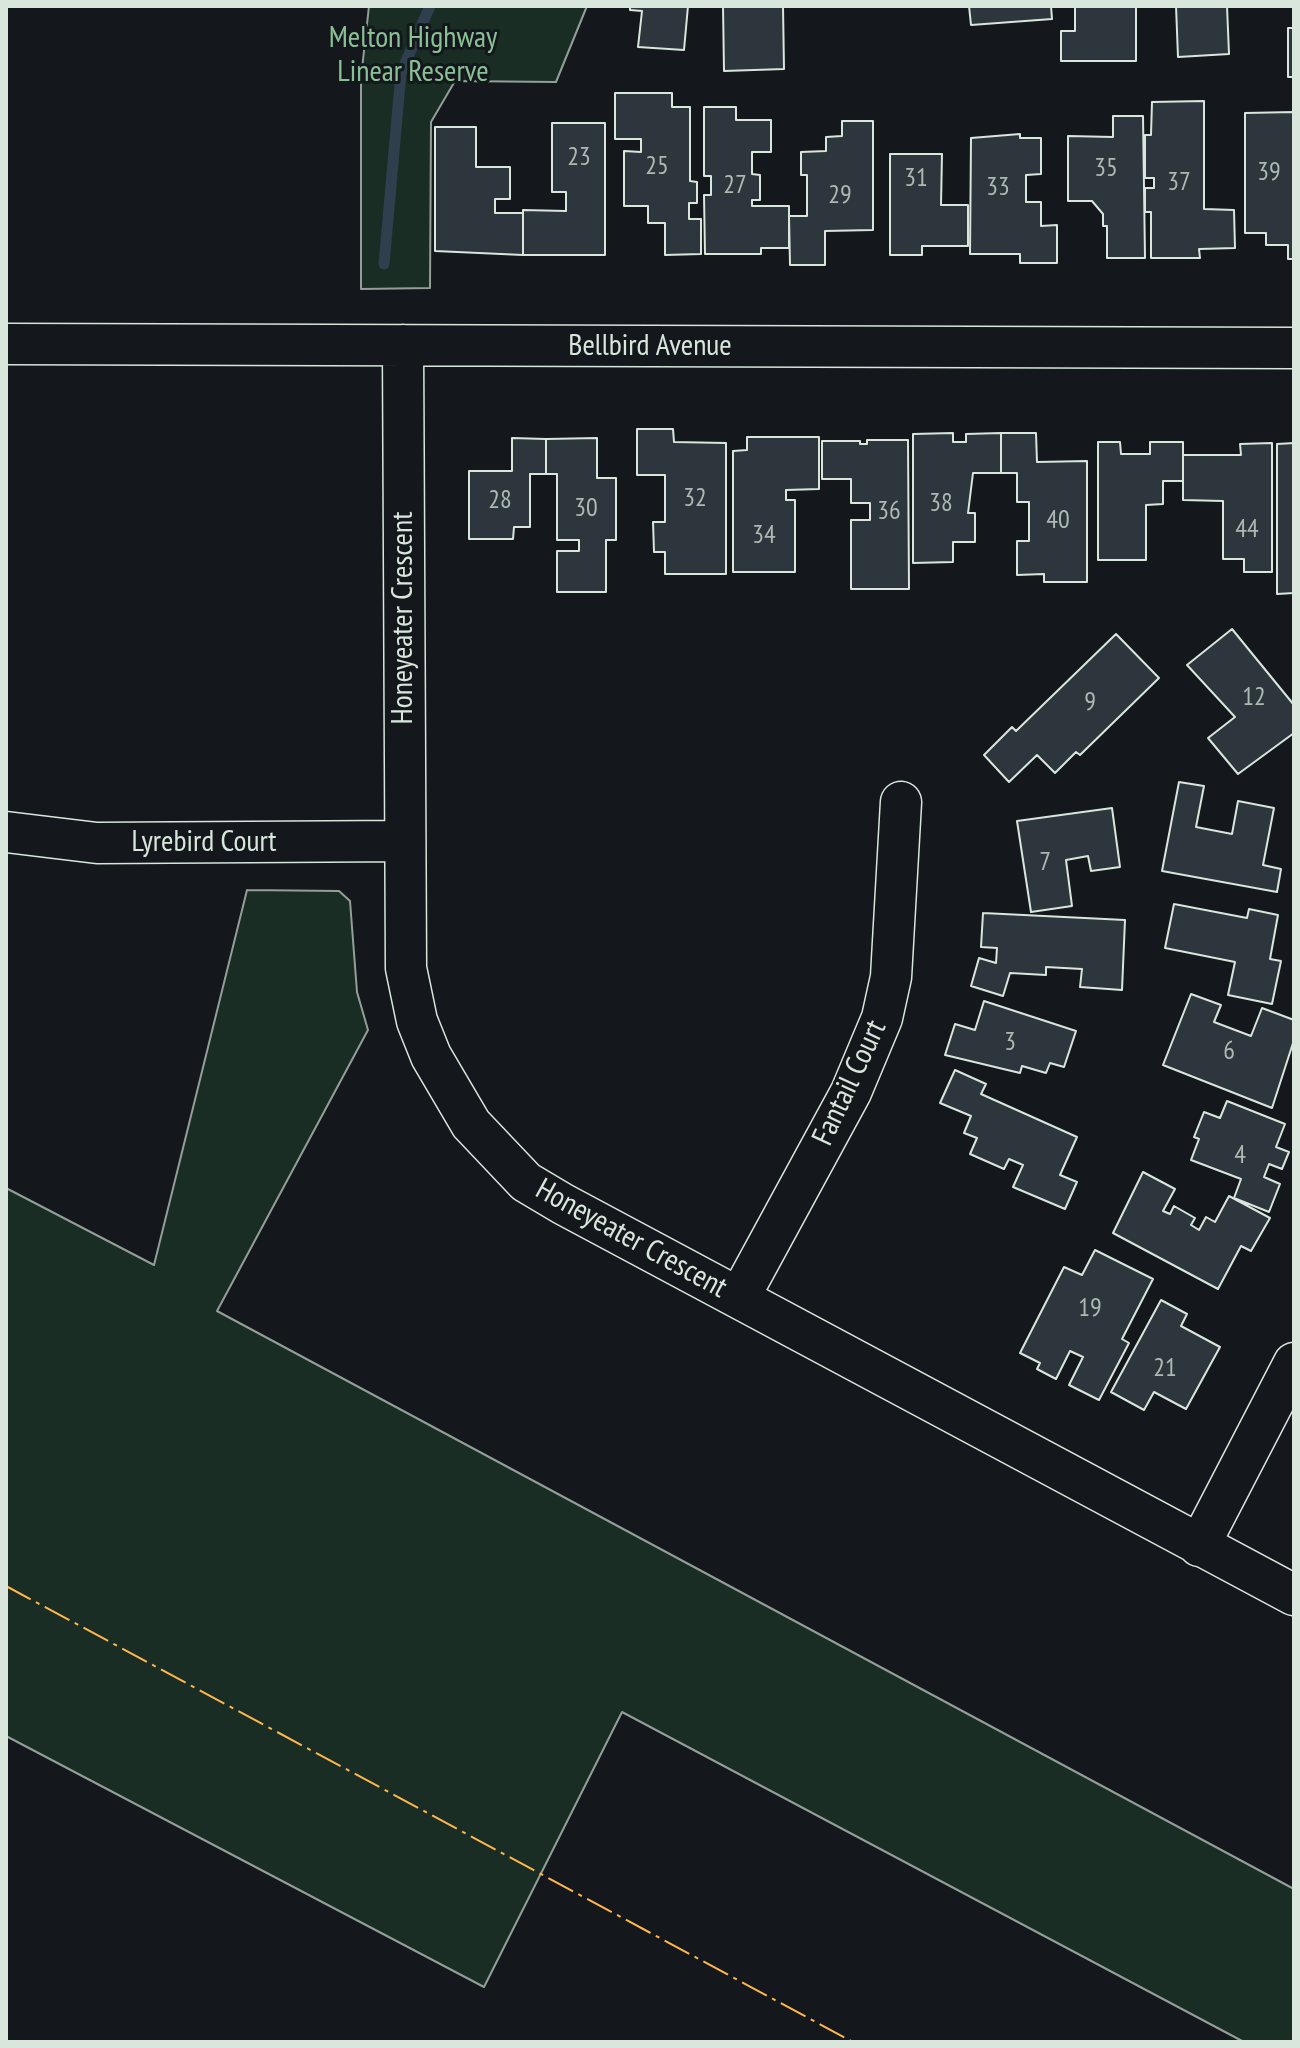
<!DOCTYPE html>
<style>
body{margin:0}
#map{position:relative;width:1300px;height:2048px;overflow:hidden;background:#14181c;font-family:"PT Sans Narrow",sans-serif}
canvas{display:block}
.frame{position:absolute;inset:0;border:8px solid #d8e6dc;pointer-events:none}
</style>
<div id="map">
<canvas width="1300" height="2048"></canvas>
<div class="frame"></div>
</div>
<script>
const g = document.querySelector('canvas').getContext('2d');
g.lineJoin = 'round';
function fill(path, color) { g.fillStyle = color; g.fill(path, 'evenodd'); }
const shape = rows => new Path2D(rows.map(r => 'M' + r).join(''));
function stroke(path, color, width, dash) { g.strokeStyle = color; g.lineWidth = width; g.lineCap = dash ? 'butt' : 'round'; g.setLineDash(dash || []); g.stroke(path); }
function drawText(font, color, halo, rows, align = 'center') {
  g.font = font + ' "PT Sans Narrow",sans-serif'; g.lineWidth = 6; g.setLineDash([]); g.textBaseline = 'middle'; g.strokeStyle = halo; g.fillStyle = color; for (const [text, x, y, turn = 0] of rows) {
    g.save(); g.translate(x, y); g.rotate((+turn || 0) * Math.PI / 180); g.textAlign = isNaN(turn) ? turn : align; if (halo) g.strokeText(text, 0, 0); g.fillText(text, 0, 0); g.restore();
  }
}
const green = shape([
 [369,6,587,6,556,82,455,81,431,122,430,288,361,289,361,78,369,6],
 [247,890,339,891,350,901,357,992,368,1030,217,1311,1294,1889,1294,2042,1244,2042,622,1712,484,1987,6,1736,6,1188,154,1265,247,890]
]);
fill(green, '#1a2d24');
stroke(green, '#939e99', 2);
stroke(shape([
 [384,264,401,73,430,6]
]), '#2f3f4d', 11);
const building = shape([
 [630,6,688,6,684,50,638,47,642,11,630,10,630,6],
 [723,6,783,6,784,69,724,71,723,6],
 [969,6,1051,6,1052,19,971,25,969,6],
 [1075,6,1136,6,1136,61,1061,61,1061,31,1075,31,1075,6],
 [1176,6,1227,6,1229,54,1178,57,1176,6],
 [1288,28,1294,28,1294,77,1288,77,1288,28],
 [615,93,672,93,672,107,690,107,690,181,697,182,697,203,689,203,689,219,701,219,701,254,665,255,665,223,648,223,648,206,624,206,624,151,641,152,641,139,615,139,615,93],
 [1204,101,1204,209,1234,210,1235,248,1199,249,1200,258,1151,258,1151,212,1145,212,1145,188,1154,188,1154,178,1145,178,1145,135,1151,135,1152,102,1204,101],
 [704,107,736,107,736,120,771,120,771,152,752,152,752,174,760,175,760,200,752,200,752,206,789,206,789,248,761,248,761,254,705,254,704,195,711,195,711,176,704,176,704,107],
 [1294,112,1294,259,1288,259,1288,245,1266,245,1266,233,1245,233,1245,113,1294,112],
 [1113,116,1143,116,1145,258,1107,258,1107,226,1103,226,1103,214,1092,201,1068,201,1068,136,1113,137,1113,116],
 [842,121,873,121,873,230,825,231,825,265,790,265,789,216,807,216,807,175,801,175,801,152,826,151,826,137,842,136,842,121],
 [552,123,605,123,605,255,523,255,523,210,566,211,566,192,552,192,552,123],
 [435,127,476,127,476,167,510,167,510,199,495,199,495,213,523,213,523,255,435,251,435,127],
 [1020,134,1020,138,1041,138,1041,174,1026,175,1026,202,1041,202,1041,226,1057,225,1057,263,1020,263,1020,254,970,254,971,138,1020,134],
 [890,154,942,154,941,205,968,205,968,246,922,246,922,255,890,255,890,154],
 [637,429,673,429,674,442,726,443,726,574,665,574,665,552,654,552,653,522,665,522,665,475,637,475,637,429],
 [953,433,953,442,966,442,966,434,1001,433,1001,473,973,473,968,513,975,513,975,542,953,542,953,562,913,563,913,434,953,433],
 [1001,433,1036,433,1037,462,1087,461,1087,582,1044,582,1044,574,1017,575,1017,541,1029,541,1029,502,1017,502,1017,473,1001,473,1001,433],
 [747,437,819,437,819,489,786,490,786,500,795,500,795,572,733,572,733,451,747,450,747,437],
 [512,438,546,439,546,474,530,474,530,527,514,527,513,539,469,539,469,471,512,471,512,438],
 [597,438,597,478,616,478,616,540,606,540,606,592,557,592,557,551,579,551,579,540,557,540,557,474,546,474,546,439,597,438],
 [867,440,908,440,909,589,851,589,851,520,870,520,870,503,851,503,851,479,822,479,822,441,860,441,860,444,867,444,867,440],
 [1098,442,1120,442,1121,454,1150,454,1150,442,1183,442,1183,481,1163,481,1163,504,1146,505,1146,560,1098,560,1098,442],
 [1272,443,1272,572,1244,572,1244,559,1223,559,1223,501,1183,500,1183,455,1241,455,1240,444,1272,443],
 [1294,443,1294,593,1277,594,1277,444,1294,443],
 [1232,629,1294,705,1294,733,1238,774,1208,738,1235,717,1187,665,1232,629],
 [1116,634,1159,678,1080,755,1076,752,1055,773,1037,755,1009,782,984,755,1012,727,1016,731,1116,634],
 [1179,782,1204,786,1196,827,1232,834,1238,801,1274,808,1263,865,1281,869,1277,892,1162,871,1179,782],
 [1112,808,1120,867,1091,871,1088,856,1066,860,1072,906,1031,912,1017,821,1112,808],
 [1174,904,1247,918,1249,909,1278,915,1270,959,1281,961,1272,1004,1228,995,1235,962,1165,948,1174,904],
 [983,913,1125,920,1122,990,1080,987,1082,969,1046,967,1046,975,1010,973,1003,996,971,986,979,958,996,963,997,948,981,947,983,913],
 [1191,994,1221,1005,1214,1022,1251,1036,1262,1008,1294,1020,1294,1040,1272,1108,1163,1065,1191,994],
 [984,1001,1076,1031,1064,1067,1050,1063,1046,1073,1022,1066,1020,1073,945,1055,955,1024,975,1030,984,1001],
 [955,1070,986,1084,981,1094,1077,1137,1060,1175,1077,1182,1065,1209,1013,1187,1023,1165,1009,1159,1004,1169,970,1154,977,1138,964,1133,971,1116,940,1103,955,1070],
 [1227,1101,1285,1124,1276,1147,1289,1152,1282,1169,1269,1164,1264,1177,1280,1184,1269,1212,1234,1198,1241,1179,1191,1160,1199,1139,1194,1137,1204,1112,1220,1118,1227,1101],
 [1143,1172,1175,1189,1163,1211,1170,1214,1174,1206,1195,1218,1191,1225,1199,1230,1206,1217,1215,1222,1229,1196,1270,1218,1251,1251,1241,1246,1218,1289,1113,1233,1143,1172],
 [1095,1250,1153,1279,1122,1339,1129,1343,1099,1400,1069,1385,1083,1357,1070,1351,1056,1379,1037,1369,1040,1363,1020,1353,1064,1267,1082,1275,1095,1250],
 [1161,1300,1187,1314,1181,1326,1220,1347,1186,1409,1154,1392,1144,1410,1111,1392,1161,1300]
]);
fill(building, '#2c363c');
stroke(building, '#d8e6dc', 2);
const minor = shape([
 [6,344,1294,348],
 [403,345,406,968,417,1021,431,1056,471,1124,526,1182,563,1204,1294,1595],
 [6,832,97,843,403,841],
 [739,1298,851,1092,882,1018,891,977,901,802],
 [1199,1546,1294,1363]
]);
stroke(minor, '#d8e6dc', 43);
stroke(minor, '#14181c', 40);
stroke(shape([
 [6,1586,853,2042]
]), '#ffb74d', 2, [28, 6, 4, 6]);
drawText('26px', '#adbab4', null, [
 ["23",579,158],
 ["25",657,167],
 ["35",1106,169],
 ["39",1269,173],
 ["31",916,179],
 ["37",1179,183],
 ["27",735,186],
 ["33",998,188],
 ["29",840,196],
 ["32",695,499],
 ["28",500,501],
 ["38",941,504],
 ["30",586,509],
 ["36",889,512],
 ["40",1058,521],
 ["44",1247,530],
 ["34",764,536],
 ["12",1254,698],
 ["9",1090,703],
 ["7",1045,863],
 ["3",1010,1043],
 ["6",1229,1052],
 ["4",1240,1156],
 ["19",1090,1309],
 ["21",1165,1369]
]);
drawText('30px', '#8ac095', '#14181c', [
 ["Melton Highway",413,38],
 ["Linear Reserve",413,72]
]);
drawText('30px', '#d8e6dc', '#14181c', [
 ["Bellbird Avenue",650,346],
 ["Honeyeater Crescent",403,618,-90],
 ["Lyrebird Court",204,842],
 ["Fantail Court",850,1083,-65],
 ["Honeyeater Crescent",631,1239,29]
]);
</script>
